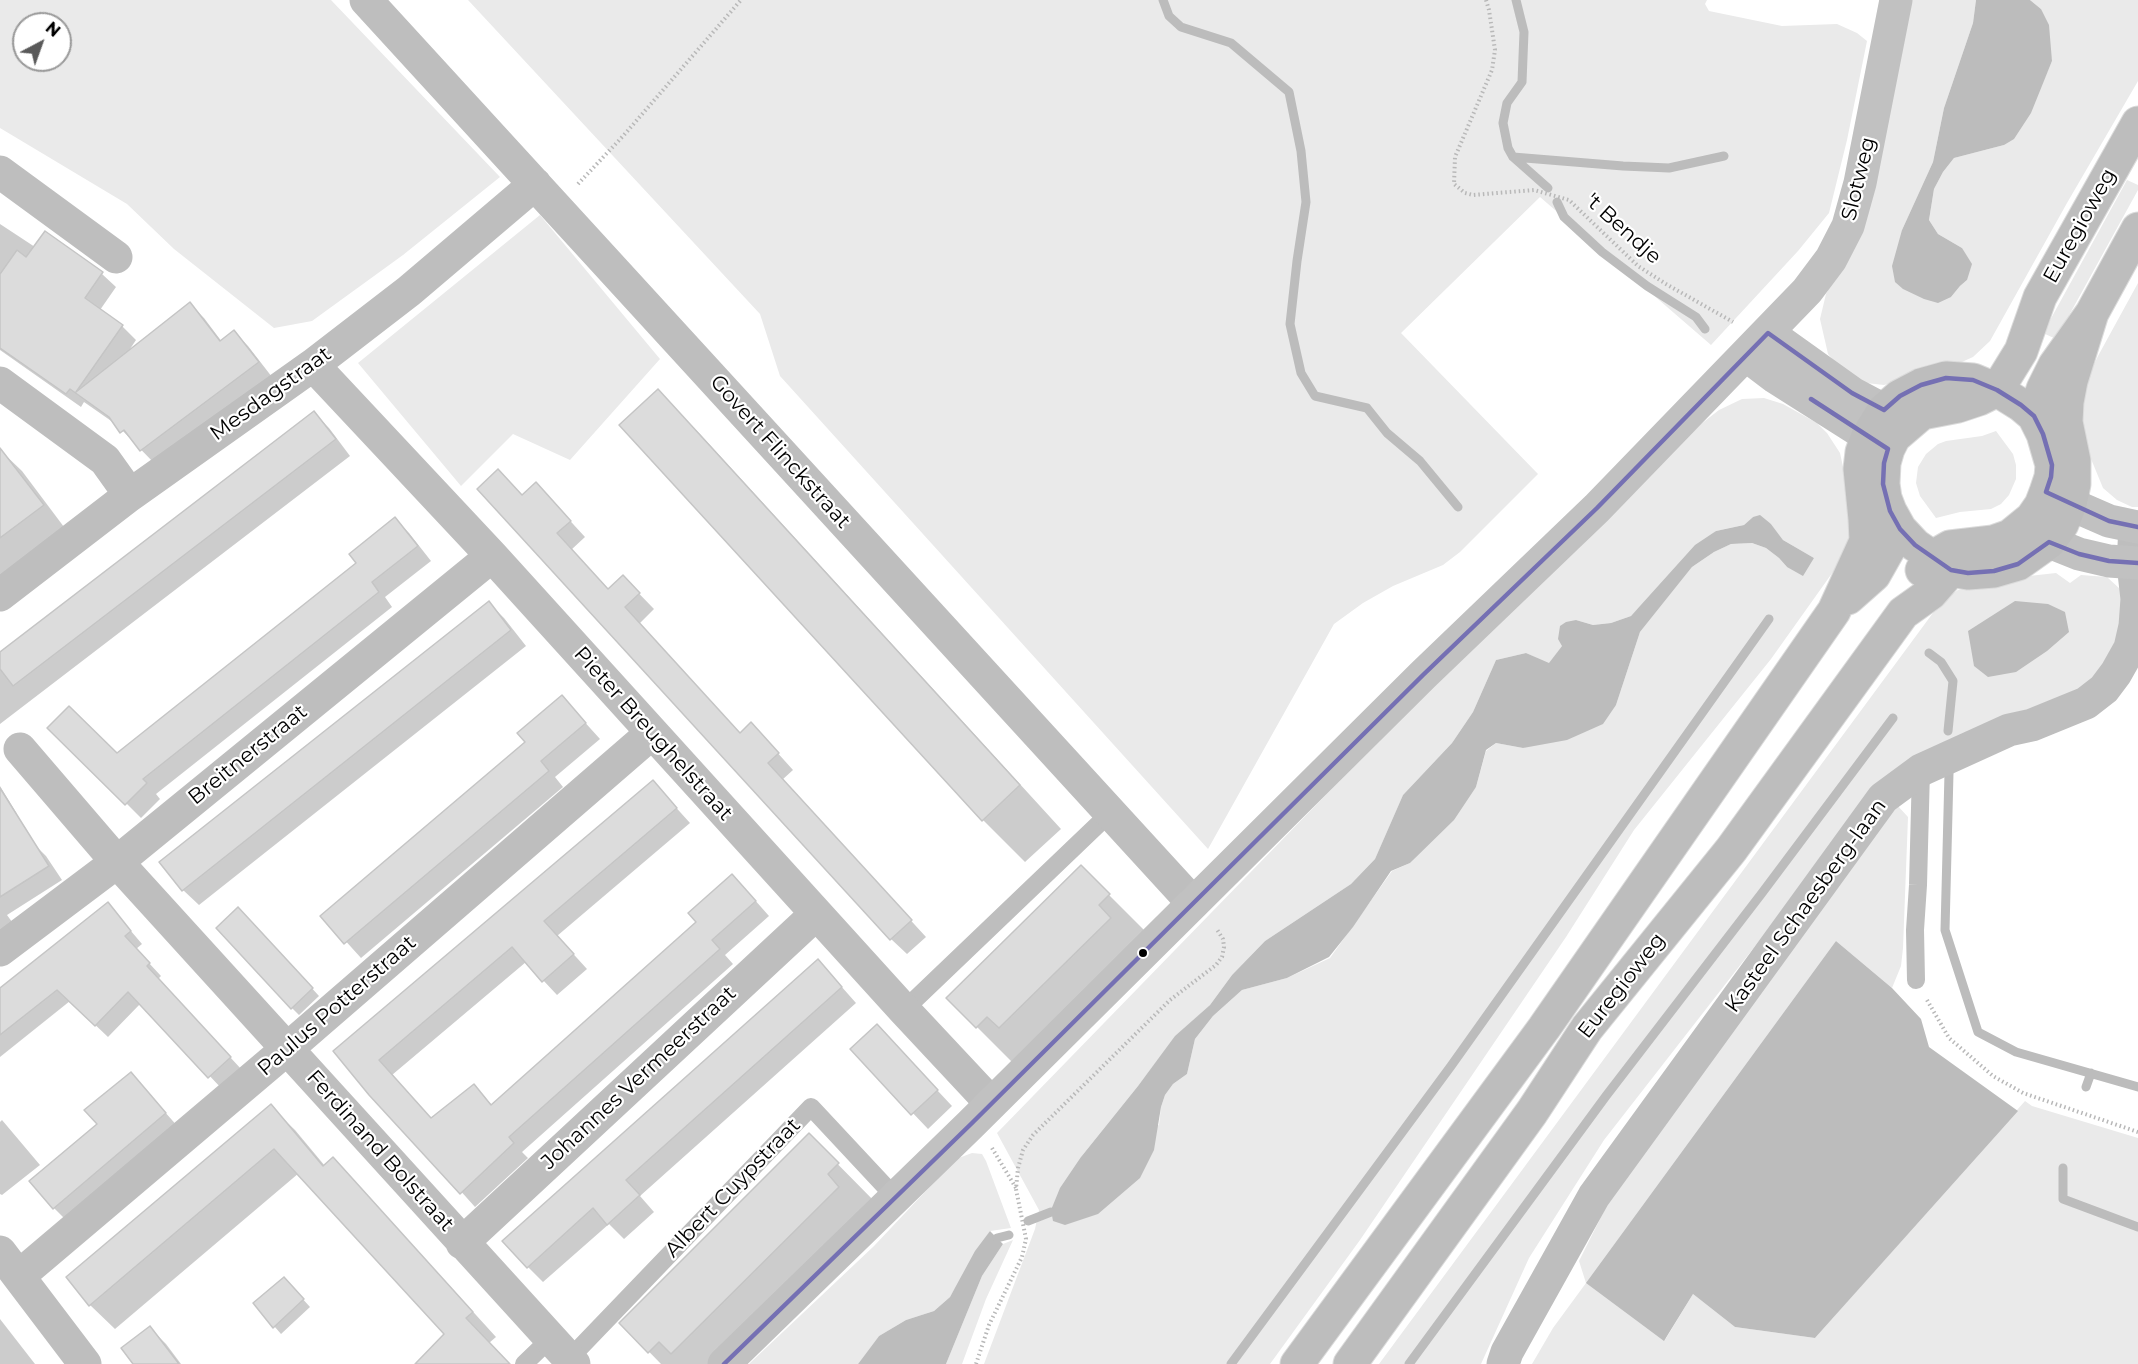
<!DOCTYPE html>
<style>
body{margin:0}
#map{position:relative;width:2138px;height:1364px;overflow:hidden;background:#fff;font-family:Montserrat,sans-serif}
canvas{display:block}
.north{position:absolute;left:12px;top:12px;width:60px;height:60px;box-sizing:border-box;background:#fff;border:2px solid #999;border-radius:50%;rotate:41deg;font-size:16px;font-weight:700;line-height:24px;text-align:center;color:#000}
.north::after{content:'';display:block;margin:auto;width:21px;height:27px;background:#595959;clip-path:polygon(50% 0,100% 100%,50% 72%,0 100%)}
</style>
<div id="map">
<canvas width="2138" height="1364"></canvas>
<div class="north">N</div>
</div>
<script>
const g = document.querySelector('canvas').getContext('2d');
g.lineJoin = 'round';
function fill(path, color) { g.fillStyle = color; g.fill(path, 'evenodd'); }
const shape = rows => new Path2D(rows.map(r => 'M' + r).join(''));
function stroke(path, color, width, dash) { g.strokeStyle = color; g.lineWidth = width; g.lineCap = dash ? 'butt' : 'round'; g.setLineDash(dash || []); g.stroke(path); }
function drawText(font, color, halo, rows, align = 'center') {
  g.font = font + ' Montserrat,sans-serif'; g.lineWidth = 4.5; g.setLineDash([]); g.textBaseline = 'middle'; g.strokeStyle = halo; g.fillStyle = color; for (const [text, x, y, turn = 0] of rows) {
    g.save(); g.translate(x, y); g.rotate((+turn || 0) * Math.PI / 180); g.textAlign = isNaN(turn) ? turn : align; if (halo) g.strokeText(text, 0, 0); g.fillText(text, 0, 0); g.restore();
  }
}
fill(shape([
 [0,0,331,0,500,177,403,255,312,321,274,328,174,249,127,204,0,128],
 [24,24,60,24,60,60,24,60],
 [468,0,1707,0,1705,4,1709,11,1782,26,1837,24,1857,33,1867,41,1847,140,1829,213,1798,251,1711,345,1540,197,1401,333,1538,474,1460,552,1443,565,1393,586,1363,603,1334,624,1208,849,780,376,760,314],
 [1909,0,1976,0,1973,23,1944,108,1933,162,1902,230,1951,297,1960,286,1967,280,1962,248,1938,234,1929,220,1934,189,1943,172,1954,158,2004,145,2043,82,2052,61,2041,9,2030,0,2138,0,2138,81,2067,203,1990,341,1973,357,1955,365,1884,385,1866,383,1839,367,1828,354,1820,319,1826,294,1850,248],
 [2127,180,2138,185,2138,190,2056,339,2043,333],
 [540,215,660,359,570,460,513,434,461,486,358,363],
 [2138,283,2138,507,2132,507,2117,500,2103,488,2089,454,2081,413,2082,390,2098,356],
 [1764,398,1783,404,1817,423,1827,433,1840,453,1845,476,1850,528,1848,547,1840,562,1771,659,1634,830,1566,937,1360,1240,1270,1364,984,1364,1035,1229,1039,1210,997,1133,1457,660,1579,548,1701,424,1719,410,1742,399],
 [1753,517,1771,524,1783,540,1814,558,1787,567,1779,558,1766,548,1752,543,1731,544,1714,552,1692,567,1640,632,1616,705,1523,748,1496,743,1486,751,1476,787,1410,863,1392,871,1330,958,1287,978,1242,990,1213,1016,1195,1039,1187,1074,1173,1084,1165,1095,1161,1107,1159,1125,1081,1157,1138,1086,1176,1036,1210,1005,1232,975,1265,941,1351,884,1375,859,1403,795,1452,743,1473,712,1496,660,1526,653,1549,664,1562,646,1576,620,1593,625,1611,623,1631,616,1716,531,1744,525],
 [1996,431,2013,454,2016,465,2016,479,2009,495,2001,504,1991,509,1960,512,1936,518,1920,496,1916,483,1918,467,1926,454,1938,444,1946,441,1982,436],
 [2056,573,2070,583,2081,575,2107,577,2120,589,2122,610,2121,634,2092,685,1854,819,1604,1140,1529,1258,1481,1364,1379,1364,1941,602,1958,590,2029,576],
 [1897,805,1908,817,1903,948,1901,966,1892,988,1836,941,1665,1340,1693,1294,1735,1327,1815,1338,2025,1101,2032,1106,2138,1138,2138,1364,1532,1364,1553,1328,1586,1283,1579,1261,1612,1195],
 [972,1153,982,1154,986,1161,1011,1228,990,1231,950,1297,934,1311,906,1320,879,1336,858,1364,749,1364,874,1246,956,1159],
 [1013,1240,986,1299,962,1364,946,1364,982,1276,1003,1244]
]), '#eaeaea');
fill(shape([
 [1976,0,2030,0,2041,9,2049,25,2052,61,2031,113,2014,139,2004,145,1954,158,1943,172,1934,189,1929,220,1938,234,1962,248,1972,264,1967,280,1960,286,1951,297,1938,303,1924,299,1903,289,1895,282,1892,266,1902,230,1933,162,1944,108,1973,23],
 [1760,515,1771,524,1783,540,1814,558,1803,576,1787,567,1779,558,1766,548,1752,543,1731,544,1714,552,1692,567,1640,632,1616,705,1603,724,1567,740,1523,748,1496,743,1486,750,1476,787,1454,820,1410,863,1391,871,1353,927,1329,957,1287,978,1242,990,1213,1016,1195,1039,1187,1074,1173,1084,1165,1095,1161,1107,1154,1150,1140,1178,1098,1214,1065,1225,1053,1221,1051,1210,1060,1188,1081,1157,1138,1086,1175,1036,1210,1005,1232,975,1265,941,1351,884,1375,859,1403,795,1452,743,1473,712,1496,660,1526,653,1549,663,1562,646,1558,639,1560,626,1566,622,1576,620,1593,625,1611,623,1631,616,1695,545,1716,531,1744,525,1753,517],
 [2015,601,2048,604,2065,612,2069,632,2047,651,2016,672,1988,677,1974,666,1968,631],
 [1836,941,1892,988,1921,1019,1929,1047,2018,1111,1815,1338,1735,1327,1693,1294,1664,1341,1586,1283],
 [990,1231,1003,1244,982,1276,946,1364,858,1364,879,1336,906,1320,934,1311,950,1297,975,1251]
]), '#bcbcbc');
fill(shape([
 [0,224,35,247,102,274,116,287,100,310,122,326,136,340,128,352,190,304,204,318,222,342,234,332,248,346,272,377,155,464,117,425,84,402,81,407,0,350],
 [658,392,700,434,1061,829,1025,862,983,820],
 [314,413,329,428,350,456,0,724,0,654],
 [0,450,22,471,64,527,0,576],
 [522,496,551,500,585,537,571,550,609,590,623,577,654,609,639,624,740,735,766,740,793,770,782,780,926,937,907,954,891,939],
 [395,519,409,533,431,561,385,597,392,607,156,794,160,799,141,818,106,783,359,563],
 [489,603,504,618,526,646,199,905,183,890],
 [562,697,600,739,555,777,563,787,361,958,323,916,527,742],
 [653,782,690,823,557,936,587,969,557,995,526,962,392,1075,432,1119,474,1086,492,1105,746,890,769,916,725,955,733,964,522,1152,528,1158,475,1207,335,1051],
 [0,786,17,814,0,824],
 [32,842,46,856,62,880,7,915,15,926,0,938,0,868],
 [1081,867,1152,938,1019,1069,948,998],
 [108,904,142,944,136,949,161,976,158,979,242,1070,222,1089,141,1003,108,1037,70,1001,0,1057,0,990],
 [246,916,319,996,299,1015,292,1008],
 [833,977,856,1003,640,1196,654,1212,624,1239,609,1224,543,1282,528,1267],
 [892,1042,952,1106,928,1129,852,1049],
 [131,1074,180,1129,69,1223,54,1208,99,1124],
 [270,1106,295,1130,325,1166,333,1159,357,1184,496,1337,489,1343,509,1364,417,1364,446,1334,299,1173,115,1329,90,1305],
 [2,1120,40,1165,2,1195,0,1194,0,1122],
 [809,1135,880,1207,746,1364,661,1364,621,1323],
 [291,1286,310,1307,281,1334,255,1304],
 [0,1319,35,1364,0,1364],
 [150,1328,166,1344,181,1364,135,1364]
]), '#0003');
stroke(shape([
 [1163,0,1169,16,1181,27,1231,43,1289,92,1301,151,1306,202,1297,261,1290,324,1301,373,1315,396,1367,408,1387,433,1420,461,1458,507],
 [1516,0,1524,32,1522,82,1507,103,1503,123,1508,148,1513,157,1548,188],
 [1513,157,1623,166,1669,168,1724,156],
 [1557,202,1564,217,1602,252,1647,286,1696,317,1705,329],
 [1929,653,1941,662,1953,681,1948,731],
 [1949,773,1945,930,1978,1032,2016,1052,2138,1087],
 [2086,1087,2091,1073],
 [2063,1168,2063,1199,2138,1227],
 [1028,1221,1051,1212],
 [997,1238,1009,1235],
 [1231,1364,1451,1066,1769,619],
 [1409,1364,1606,1096,1762,893,1893,718]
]), '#bcbcbc', 9);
const building = shape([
 [45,231,103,272,85,298,123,325,76,392,190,302,220,341,234,330,259,362,140,451,124,430,120,433,109,417,70,389,66,394,0,348,0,274,17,250,26,257,45,231],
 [658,389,1020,785,982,821,619,425,658,389],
 [314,411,336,439,13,686,0,669,0,652,314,411],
 [0,448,44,505,0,538,0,448],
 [498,469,522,495,536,482,571,521,557,533,608,589,623,575,640,593,625,607,740,733,751,722,779,753,768,763,912,920,890,940,477,489,498,469],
 [395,517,418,546,372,582,379,592,143,779,147,783,125,805,47,728,69,706,117,753,356,563,349,554,395,517],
 [489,601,511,630,182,891,159,862,489,601],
 [562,695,586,723,541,761,549,771,344,944,320,916,525,742,517,733,562,695],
 [653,780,677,808,544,921,574,954,542,982,512,947,379,1060,431,1118,474,1084,491,1105,696,922,688,913,732,874,756,901,712,940,720,949,509,1137,514,1143,460,1194,369,1095,333,1051,653,780],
 [0,788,49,866,0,897,0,788],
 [1081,865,1110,894,1099,905,1111,918,999,1028,987,1017,976,1028,946,998,1081,865],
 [108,902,131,931,125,936,150,963,147,966,231,1057,208,1078,128,992,95,1026,57,990,0,1035,0,988,108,902],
 [238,907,313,988,291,1009,216,928,238,907],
 [818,959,842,987,626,1180,640,1195,607,1225,593,1208,527,1268,502,1241,818,959],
 [877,1024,938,1090,911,1115,850,1049,877,1024],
 [131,1072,166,1113,53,1209,29,1181,97,1124,84,1110,131,1072],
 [271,1104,323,1166,333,1157,473,1312,466,1318,510,1364,415,1364,444,1334,274,1149,89,1306,66,1277,271,1104],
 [809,1133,839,1163,828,1174,839,1187,671,1354,659,1342,648,1353,619,1323,809,1133],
 [284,1277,304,1299,273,1328,253,1303,284,1277],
 [150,1326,179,1364,133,1364,121,1348,150,1326]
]);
fill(building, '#dcdcdc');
stroke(building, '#c5c5c5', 1.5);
const primary = shape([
 [1997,390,2021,351,2040,297,2138,123],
 [2034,416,2043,389,2055,365,2092,313,2138,229],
 [1868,436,1888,449,1884,463,1883,484,1885,498,1890,511,1900,529,1915,545,1951,570,1968,573,1994,571,2018,564,2049,542,2062,524,2070,504,2074,484,2074,461,2066,422,2067,402,2071,381,2092,313],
 [1888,449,1894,437,1922,413,1958,406,1979,399,1997,390],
 [1922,570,1931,558,1950,547,1993,542,2010,536,2032,518,2041,505,2046,492],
 [1848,598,1874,575,1900,529],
 [1297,1364,1544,1028,1834,611,1866,541,1865,519,1860,469,1862,452,1868,436,1884,410,1900,396,1921,385,1946,378,1973,380,1997,390,2021,405,2034,416,2043,434,2052,465,2051,477,2046,492,2070,504],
 [1350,1364,1532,1112,1587,1028,1731,850,1903,613,1931,593,1951,570]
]);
stroke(primary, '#dbdbdb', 35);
stroke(shape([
 [1486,0,1489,10,1495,50,1492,70,1455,157,1454,184,1465,193,1473,195,1534,190,1569,200,1638,266,1666,284,1733,322],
 [578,184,624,135,741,0],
 [1927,1000,1949,1038,1993,1076,2023,1093,2138,1132],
 [992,1148,1016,1188],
 [976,1364,989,1325,1022,1257,1026,1239,1016,1189,1018,1168,1023,1150,1033,1135,1170,1000,1216,965,1222,957,1224,947,1223,939,1216,928]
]), '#b8b8b8', 4, [1.5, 3]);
stroke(shape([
 [1916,980,1915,930,1918,885,1921,770],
 [904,1010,1110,813],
 [569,1359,811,1107,895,1197],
 [524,1364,550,1339]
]), '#bebebe', 18);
stroke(shape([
 [366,0,1193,903],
 [0,172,116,257],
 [313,365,492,556,904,1010,991,1103],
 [0,383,105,460,130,495],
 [0,595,130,495,313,365,409,291,535,184],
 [20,749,117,862,574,1364],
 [0,950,117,862,492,556],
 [462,1243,816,914],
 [0,1252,85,1364],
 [19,1276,287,1049,652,733],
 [1503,1364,1507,1352,1594,1196,1883,798,1921,770,2009,730,2032,725,2086,703,2104,689,2116,673,2130,648,2135,626,2137,599,2133,564,2135,527]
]), '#bebebe', 33);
stroke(shape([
 [1768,333,1852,393,1884,410],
 [1746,355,1775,377,1868,436],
 [2070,504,2109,521,2138,527],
 [2049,542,2079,554,2109,561,2138,563],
 [724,1364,971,1124,1423,675,1597,508,1807,291,1831,259,1848,226,1860,183,1896,0]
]), '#c1c1c1', 33);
stroke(primary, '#bdbdbd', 33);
stroke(shape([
 [1811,399,1888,449,1884,463,1883,484,1890,511,1900,529,1915,545,1951,570,1968,573,1994,571,2018,564,2049,542,2079,554,2109,561,2138,563],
 [724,1364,971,1124,1423,675,1597,508,1768,333,1852,393,1884,410,1900,396,1921,385,1946,378,1973,380,1997,390,2021,405,2034,416,2043,434,2052,465,2051,477,2046,492,2109,521,2138,527]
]), '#7570b3', 4.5);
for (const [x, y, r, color] of [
 [1143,953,5,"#000"]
]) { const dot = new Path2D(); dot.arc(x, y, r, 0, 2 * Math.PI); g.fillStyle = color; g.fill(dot); stroke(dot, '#fff', 2); }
drawText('21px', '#000', '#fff', [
 ["Slotweg",1859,179,-76],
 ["Euregioweg",2080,226,-61],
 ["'t Bendje",1623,229,42],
 ["Mesdagstraat",271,394,-36],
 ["Govert Flinckstraat",780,452,48],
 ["Pieter Breughelstraat",653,734,48],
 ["Breitnerstraat",248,755,-39],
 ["Kasteel Schaesberg-laan",1806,906,-54],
 ["Euregioweg",1622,986,-52],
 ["Paulus Potterstraat",337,1006,-41],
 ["Johannes Vermeerstraat",639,1078,-43],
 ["Ferdinand Bolstraat",380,1151,48],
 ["Albert Cuypstraat",733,1188,-46]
]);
</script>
